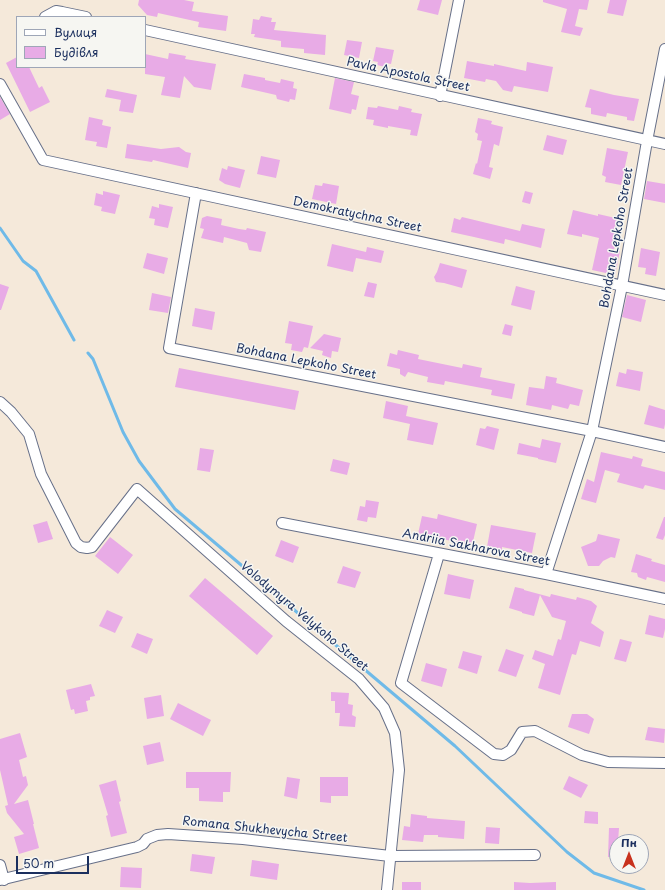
<!DOCTYPE html>
<meta charset="utf-8">
<style>
body{margin:0}
#map{position:relative;width:665px;height:890px;overflow:hidden;background:#f5e9da;font-family:"Playpen Sans",sans-serif}
canvas{display:block}
.legend{position:absolute;left:16px;top:16px;width:130px;height:52px;box-sizing:border-box;background:#f6f6f2;border:1px solid #9ea6b7;margin:0;padding:5px 7px;list-style:none;font-size:12px;color:#1b2f5e}
.legend li{display:flex;align-items:center;gap:8px;height:20px}
.legend b{width:20px;border:1px solid #9ea6b7}
.north{position:absolute;left:609px;top:834px;width:40px;height:40px;box-sizing:border-box;background:#f6f6f2;border:1px solid #9ea6b7;border-radius:50%;rotate:0deg;font-size:11px;font-weight:700;line-height:16px;text-align:center;color:#1b2f5e}
.north::after{content:'';display:block;margin:auto;width:14px;height:18px;background:#c8321e;clip-path:polygon(50% 0,100% 100%,50% 72%,0 100%)}
.scale{position:absolute;left:16px;top:856px;width:73px;height:18px;box-sizing:border-box;border:2px solid #1b2f5e;border-top:0;padding-left:5px;font-size:12px;line-height:14px;white-space:nowrap;color:#1b2f5e;-webkit-text-stroke:3px #f6f6f2;paint-order:stroke}
</style>
<div id="map">
<canvas width="665" height="890"></canvas>
<ul class="legend">
<li><b style="height:5px;background:#fff"></b>Вулиця</li>
<li><b style="height:11px;background:#e8abe6"></b>Будівля</li>
</ul>
<div class="north">Пн</div>
<div class="scale">50 m</div>
</div>
<script>
const g = document.querySelector('canvas').getContext('2d');
g.lineJoin = 'round';
const shape = rows => new Path2D(rows.map(r => 'M' + r).join(''));
function stroke(path, color, width, dash) { g.strokeStyle = color; g.lineWidth = width; g.lineCap = dash ? 'butt' : 'round'; g.setLineDash(dash || []); g.stroke(path); }
function fill(path, color) { g.fillStyle = color; g.fill(path, 'evenodd'); }
function drawText(font, color, halo, rows, align = 'center') {
  g.font = font + ' "Playpen Sans",sans-serif'; g.lineWidth = 3; g.setLineDash([]); g.textBaseline = 'middle'; g.strokeStyle = halo; g.fillStyle = color; for (const [text, x, y, turn = 0] of rows) {
    g.save(); g.translate(x, y); g.rotate((+turn || 0) * Math.PI / 180); g.textAlign = isNaN(turn) ? turn : align; if (halo) g.strokeText(text, 0, 0); g.fillText(text, 0, 0); g.restore();
  }
}
stroke(shape([
 [0,228,23,261,36,271,74,340],
 [88,353,93,359,123,432,139,461,175,509,455,746,567,852,594,873,644,890]
]), '#6fbae8', 3);
fill(shape([
 [139,0,184,0,194,2,192,11,228,16,226,31,198,27,199,22,158,13,157,17,147,15,138,5],
 [420,0,442,0,438,15,417,10],
 [543,0,589,0,587,10,579,9,575,26,583,28,580,36,561,32,567,9,543,2],
 [610,0,627,0,623,16,607,13],
 [261,16,272,18,271,22,276,22,274,30,326,35,325,55,304,53,304,49,281,47,281,41,254,37,255,34,251,34,253,19,259,20],
 [347,40,362,42,359,58,344,55],
 [376,47,394,50,391,64,386,63,385,67,377,65,378,62,373,61],
 [169,53,186,56,185,59,216,64,211,90,194,87,184,76,180,98,161,95,165,77,145,74,145,54,168,59],
 [17,57,17,67,29,67,39,88,42,86,50,102,30,112,6,63],
 [467,61,494,66,494,64,526,71,527,62,553,67,548,92,514,86,512,92,503,90,496,81,486,79,485,82,464,78],
 [244,74,265,78,265,80,280,83,281,79,294,82,293,88,297,89,295,100,290,99,289,102,277,99,276,95,241,87],
 [335,78,354,82,351,94,359,96,356,110,352,109,351,114,329,109],
 [107,89,137,95,133,113,119,111,121,100,105,97],
 [590,89,614,95,639,99,634,121,627,120,627,117,607,113,606,117,591,114,591,108,585,107],
 [0,97,10,114,0,120],
 [378,106,398,110,399,106,412,109,411,112,422,114,417,136,410,135,411,130,388,126,388,128,373,125,374,120,366,119,368,107,377,108],
 [89,117,103,120,102,125,111,127,107,148,96,146,97,142,85,140],
 [478,118,492,121,491,124,503,127,499,146,494,144,489,167,493,168,490,179,473,174,476,163,477,164,482,141,477,140,478,134,475,132],
 [547,135,567,140,563,155,543,150],
 [127,144,161,149,179,147,186,152,191,153,188,168,153,160,152,162,125,158],
 [607,148,628,152,621,185,605,182,606,177,602,175],
 [261,156,280,160,276,178,257,174],
 [228,166,245,170,240,188,225,184,219,180,222,168,227,170],
 [647,181,665,184,665,203,644,199],
 [323,183,339,186,336,204,312,199,315,185,322,186],
 [103,191,120,195,115,214,101,211,102,207,94,205,96,193,103,195],
 [525,191,533,193,530,204,522,202],
 [159,204,173,207,168,228,154,225,155,219,149,218,152,206,159,208],
 [573,210,598,216,598,214,620,219,614,250,620,251,615,275,592,270,599,238,582,234,582,237,567,234],
 [207,216,222,219,221,225,239,229,246,230,247,228,266,232,261,252,249,250,247,243,224,237,223,243,201,238,204,229,200,228,202,218],
 [462,217,520,231,522,224,545,229,541,248,505,239,504,244,474,237,451,232,454,218,460,220],
 [332,244,366,252,367,247,384,251,381,263,356,258,353,272,327,266],
 [641,248,660,252,656,276,645,274,646,268,638,267],
 [147,253,168,258,164,274,143,268],
 [440,263,467,270,462,288,444,283,436,282,434,277,437,272],
 [368,282,377,284,374,298,364,296],
 [0,284,9,287,1,310,0,310],
 [516,286,535,291,531,310,511,305],
 [152,293,171,297,168,313,149,310],
 [627,295,646,300,641,322,622,317],
 [195,308,215,312,212,330,192,326],
 [289,321,313,326,308,348,304,347,302,352,291,350,292,344,285,343],
 [505,324,513,326,511,336,502,334],
 [324,334,341,338,338,352,332,351,331,358,322,355,323,351,310,348],
 [398,350,419,355,418,359,462,368,463,364,482,368,480,377,515,384,512,399,491,395,492,390,445,381,444,385,427,382,428,377,408,372,405,377,400,374,400,369,387,366,390,353,397,355],
 [179,368,299,391,295,410,175,387],
 [627,369,643,372,640,391,616,386,619,372,626,374],
 [546,376,557,378,556,383,583,390,579,406,570,404,568,409,552,405,551,410,526,405,529,387,544,389],
 [386,401,408,406,406,416,438,423,433,445,407,440,410,424,383,418],
 [649,405,665,410,665,424,664,429,644,424],
 [487,426,499,429,494,450,476,445,480,428,485,429],
 [542,439,561,443,556,463,538,459,538,458,517,454,519,443,540,448],
 [200,448,214,450,210,472,197,470],
 [601,452,632,459,633,456,643,459,641,466,665,472,665,490,645,485,643,489,617,482,620,474,605,470,596,503,581,499,587,479,594,482],
 [333,459,350,463,347,475,330,471],
 [366,500,379,502,376,518,368,517,367,522,357,520,360,506,365,507],
 [438,514,477,524,472,546,443,539,418,534,422,516,437,519],
 [664,517,665,517,665,535,663,540,656,538],
 [47,521,53,539,38,543,33,525],
 [491,525,536,533,532,553,502,547,502,550,487,547],
 [598,534,620,539,615,558,611,557,603,561,599,566,588,566,581,547,596,541],
 [110,537,133,555,118,574,95,556],
 [281,540,299,547,293,563,275,556],
 [636,554,652,559,651,561,665,565,665,582,647,577,646,580,638,577,637,573,631,572],
 [343,566,361,572,355,588,337,583],
 [448,574,474,580,470,599,444,594],
 [205,578,273,636,257,655,189,596],
 [515,587,524,589,524,590,550,597,551,594,576,600,577,597,591,601,597,606,591,623,604,632,600,647,580,641,576,655,572,654,560,695,538,688,545,664,532,659,535,650,553,656,558,639,561,640,566,621,552,617,540,595,534,616,522,613,522,612,509,608],
 [107,610,123,617,115,633,99,626],
 [649,615,665,619,665,629,663,638,645,634],
 [137,633,153,639,147,654,131,647],
 [620,639,632,642,626,662,614,659],
 [506,649,524,655,516,677,498,671],
 [463,651,482,656,477,674,458,668],
 [426,663,447,669,442,687,421,681],
 [91,684,95,696,90,697,90,700,86,701,88,711,75,714,74,709,71,710,66,690],
 [331,692,349,693,348,704,353,705,352,715,356,717,355,727,339,726,340,713,335,713,335,701,331,701],
 [161,695,164,716,147,719,144,698],
 [178,703,211,720,203,736,170,719],
 [572,714,587,714,594,719,589,734,568,727],
 [648,727,665,729,664,743,645,740],
 [20,733,27,757,19,760,23,777,26,776,28,785,14,804,28,800,34,824,33,824,39,848,19,854,14,837,24,834,7,813,5,806,8,805,0,770,0,739],
 [160,742,164,761,147,765,143,746],
 [186,772,231,772,230,792,223,792,223,802,199,801,199,788,186,788],
 [569,776,588,785,581,798,563,789],
 [287,777,300,779,297,799,284,796],
 [320,777,348,777,348,796,331,796,331,803,320,802],
 [116,780,121,801,119,802,127,833,111,837,106,816,108,815,99,785],
 [585,811,598,812,598,824,584,823],
 [411,814,427,816,427,818,465,821,464,839,438,837,438,835,424,835,423,842,402,840,404,826,410,827],
 [486,827,500,828,499,844,485,843],
 [609,828,619,828,618,842,617,842,617,857,608,857],
 [192,854,215,857,212,874,190,871],
 [252,860,279,864,277,880,250,876],
 [121,867,142,868,141,888,120,887],
 [402,882,421,882,421,890,402,890],
 [514,882,530,883,556,882,556,890,514,890]
]), '#e8abe6');
const minor = shape([
 [45,17,56,11,62,12,86,17],
 [145,30,665,144],
 [0,84,43,160,665,295],
 [440,96,459,0],
 [196,193,169,348,592,431,665,447],
 [0,402,11,412,29,434,41,474,76,543,81,547,87,548,92,547,137,489,286,621,359,679,384,708,395,733,399,770,387,890],
 [282,523,546,574,665,599],
 [439,554,401,683,494,754,503,755,511,750,522,732,535,731,582,755,608,762,665,763],
 [546,574,592,431,622,286,647,141,665,49],
 [0,865,4,880],
 [0,880,137,847,143,844,147,839,157,835,168,834,243,839,390,856,535,855]
]);
stroke(minor, '#677089', 12);
stroke(minor, '#fff', 10);
drawText('12px', '#1b2f5e', '#f6f6f2', [
 ["Pavla Apostola Street",408,75,12],
 ["Demokratychna Street",357,215,12],
 ["Bohdana Lepkoho Street",617,238,-80],
 ["Bohdana Lepkoho Street",306,362,11],
 ["Andriia Sakharova Street",476,548,11],
 ["Volodymyra Velykoho Street",304,617,40],
 ["Romana Shukhevycha Street",265,830,6]
]);
</script>
